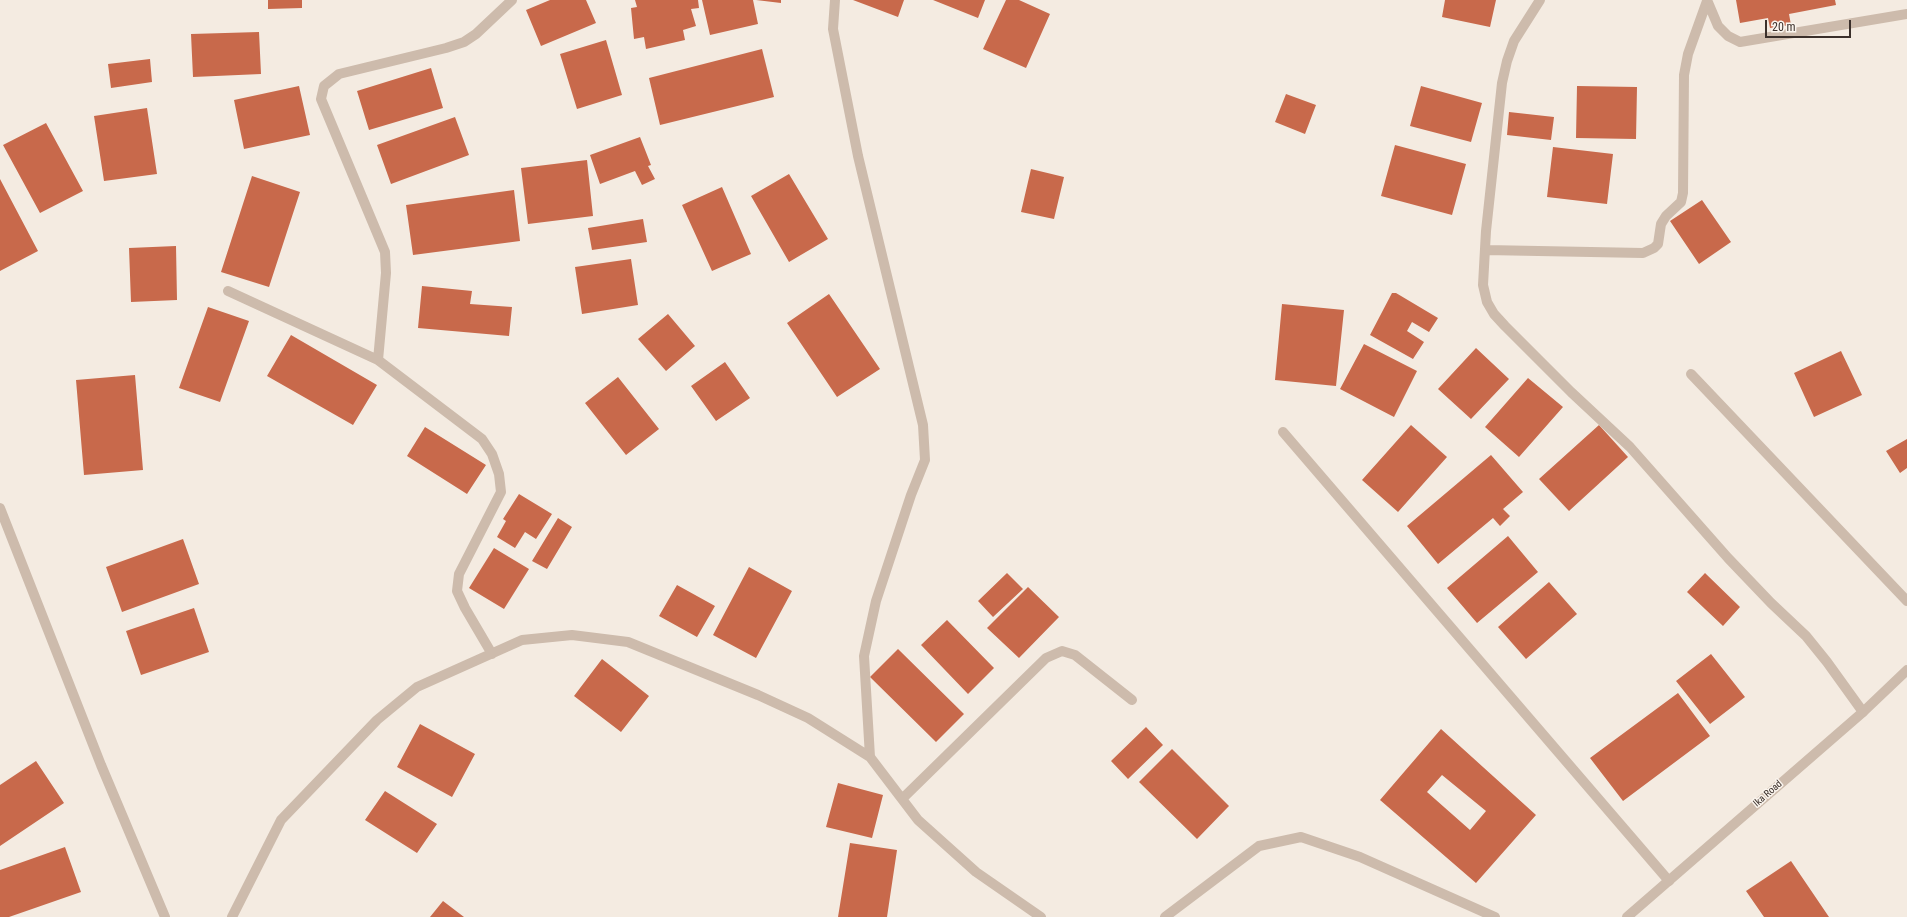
<!DOCTYPE html>
<style>
body{margin:0}
#map{position:relative;width:1907px;height:917px;overflow:hidden;background:#f4ebe1;font-family:"Roboto Condensed",sans-serif}
canvas{display:block}
.scale{position:absolute;left:1765px;top:20px;width:86px;height:18px;box-sizing:border-box;border:2px solid #3b302b;border-top:0;padding-left:5px;font-size:12px;line-height:14px;white-space:nowrap;color:#3b302b;-webkit-text-stroke:3px #fbf5ee;paint-order:stroke}
</style>
<div id="map">
<canvas width="1907" height="917"></canvas>
<div class="scale">20 m</div>
</div>
<script>
const g = document.querySelector('canvas').getContext('2d');
g.lineJoin = 'round';
function fill(path, color) { g.fillStyle = color; g.fill(path, 'evenodd'); }
const shape = rows => new Path2D(rows.map(r => 'M' + r).join(''));
function stroke(path, color, width, dash) { g.strokeStyle = color; g.lineWidth = width; g.lineCap = dash ? 'butt' : 'round'; g.setLineDash(dash || []); g.stroke(path); }
function drawText(font, color, halo, rows, align = 'center') {
  g.font = font + ' "Roboto Condensed",sans-serif'; g.lineWidth = 3; g.setLineDash([]); g.textBaseline = 'middle'; g.strokeStyle = halo; g.fillStyle = color; for (const [text, x, y, turn = 0] of rows) {
    g.save(); g.translate(x, y); g.rotate((+turn || 0) * Math.PI / 180); g.textAlign = isNaN(turn) ? turn : align; if (halo) g.strokeText(text, 0, 0); g.fillText(text, 0, 0); g.restore();
  }
}
fill(shape([
 [268,0,302,0,302,8,268,9],
 [550,0,586,0,596,23,541,46,526,10],
 [635,0,698,0,699,8,691,9,696,26,683,30,685,40,646,49,644,37,634,39,631,8,637,7],
 [702,0,753,0,758,24,710,35],
 [756,0,781,0,781,3],
 [853,0,904,0,898,17],
 [933,0,985,0,978,18],
 [1006,0,1019,0,1050,14,1026,68,983,49],
 [1445,0,1496,0,1490,27,1442,17],
 [1736,0,1835,0,1836,5,1789,14,1791,25,1770,28,1768,18,1740,23],
 [259,32,261,74,193,77,191,34],
 [606,40,622,95,577,109,560,54],
 [762,49,774,97,660,125,649,78],
 [150,59,152,82,111,88,108,64],
 [431,68,443,108,369,130,357,91],
 [299,86,310,135,244,149,234,100],
 [1421,86,1482,103,1471,142,1410,126],
 [1577,86,1637,87,1636,139,1576,138],
 [1286,94,1316,105,1305,134,1275,122],
 [147,108,157,174,104,181,94,116],
 [1509,112,1554,117,1551,140,1507,135],
 [455,117,469,155,391,184,377,145],
 [46,123,83,191,40,213,3,145],
 [640,137,651,165,648,166,655,179,642,185,635,171,600,184,590,155],
 [1395,145,1466,164,1452,215,1381,196],
 [1553,147,1613,154,1607,204,1547,197],
 [587,160,593,216,528,224,521,168],
 [1031,169,1064,177,1054,219,1021,212],
 [789,174,828,239,789,262,751,196],
 [252,176,300,192,269,287,221,272],
 [0,179,38,251,0,271],
 [722,187,751,254,712,271,682,205],
 [514,190,520,241,413,255,406,205],
 [1702,200,1731,242,1699,264,1670,221],
 [643,219,647,242,592,250,588,228],
 [176,246,177,300,131,302,129,248],
 [631,259,638,305,582,314,575,267],
 [422,286,472,291,470,304,512,307,509,336,418,328],
 [1392,293,1396,293,1438,318,1429,332,1412,322,1407,331,1424,342,1413,359,1370,335],
 [829,294,880,369,837,397,787,323],
 [1282,304,1344,310,1336,386,1275,380],
 [208,307,249,321,220,402,179,388],
 [668,314,695,346,666,371,638,339],
 [291,335,377,385,353,425,267,376],
 [1364,344,1417,371,1394,417,1340,389],
 [1476,348,1509,379,1471,419,1438,389],
 [1841,351,1862,395,1814,417,1794,373],
 [725,362,750,398,716,421,691,386],
 [135,375,143,470,84,475,76,380],
 [618,377,659,429,626,455,585,403],
 [1528,378,1563,407,1519,457,1485,427],
 [1411,425,1447,457,1398,512,1362,480],
 [1599,425,1628,457,1569,511,1539,479],
 [425,427,486,465,467,494,407,456],
 [1907,439,1907,468,1900,473,1886,451],
 [1491,455,1523,492,1503,509,1510,516,1500,526,1493,518,1438,564,1407,526],
 [519,494,552,514,536,539,525,532,515,548,497,537,506,521,503,519],
 [558,518,572,527,547,569,532,561],
 [1508,536,1538,572,1477,623,1447,588],
 [183,539,199,584,122,612,106,567],
 [494,548,529,569,504,609,469,588],
 [749,567,792,591,756,658,713,635],
 [1007,573,1023,589,993,617,978,601],
 [1705,573,1740,607,1723,626,1687,592],
 [1549,582,1577,614,1526,659,1498,627],
 [677,585,715,606,697,637,659,616],
 [1028,587,1059,617,1019,658,987,628],
 [194,608,209,652,141,675,126,631],
 [947,620,994,668,968,694,921,645],
 [898,649,964,714,936,742,870,677],
 [1711,654,1745,697,1710,724,1676,681],
 [602,659,649,696,621,732,574,696],
 [1678,693,1710,736,1623,801,1590,758],
 [420,724,475,754,452,797,397,767],
 [1146,727,1163,745,1128,779,1111,761],
 [1441,729,1536,815,1476,883,1380,800],
 [1442,775,1486,811,1470,830,1427,792],
 [1172,749,1229,806,1197,839,1139,782],
 [36,761,64,803,0,846,0,785],
 [838,783,883,795,872,838,826,827],
 [385,791,437,824,417,853,365,820],
 [850,843,897,850,887,917,838,917],
 [65,847,81,892,9,917,0,917,0,870],
 [1791,861,1829,917,1764,917,1746,891],
 [443,901,464,917,430,917]
]), '#c8694b');
stroke(shape([
 [835,0,833,29,858,156,923,425,925,460,911,495,876,601,864,656,870,757],
 [1540,0,1514,41,1507,61,1502,83,1486,231,1483,285,1487,302,1494,314,1505,326,1571,392,1630,447,1728,558,1771,603,1806,636,1827,662,1863,712],
 [1707,0,1718,26,1728,36,1740,42,1907,14],
 [1486,250,1643,253,1654,248,1658,244,1661,224,1666,216,1681,202,1683,193,1684,75,1688,54,1707,1],
 [228,291,378,360,482,439,492,454,499,474,501,492,459,574,457,591,465,608,492,654],
 [378,360,386,273,385,252,321,99,324,86,339,74,446,48,464,42,476,34,512,0],
 [1691,374,1907,601],
 [1283,432,1669,881],
 [0,508,101,765,165,917],
 [902,799,1046,658,1062,651,1075,655,1132,700],
 [232,917,281,820,377,720,417,687,522,640,572,635,628,642,758,695,808,718,870,757,918,820,976,872,1041,917],
 [1165,917,1259,846,1301,837,1360,857,1495,917]
]), '#cdbbac', 10);
stroke(shape([
 [1627,917,1863,712,1907,670]
]), '#cdbbac', 10);
drawText('10px', '#3b302b', '#fbf5ee', [
 ["Ika Road",1768,794,-41]
]);
</script>
